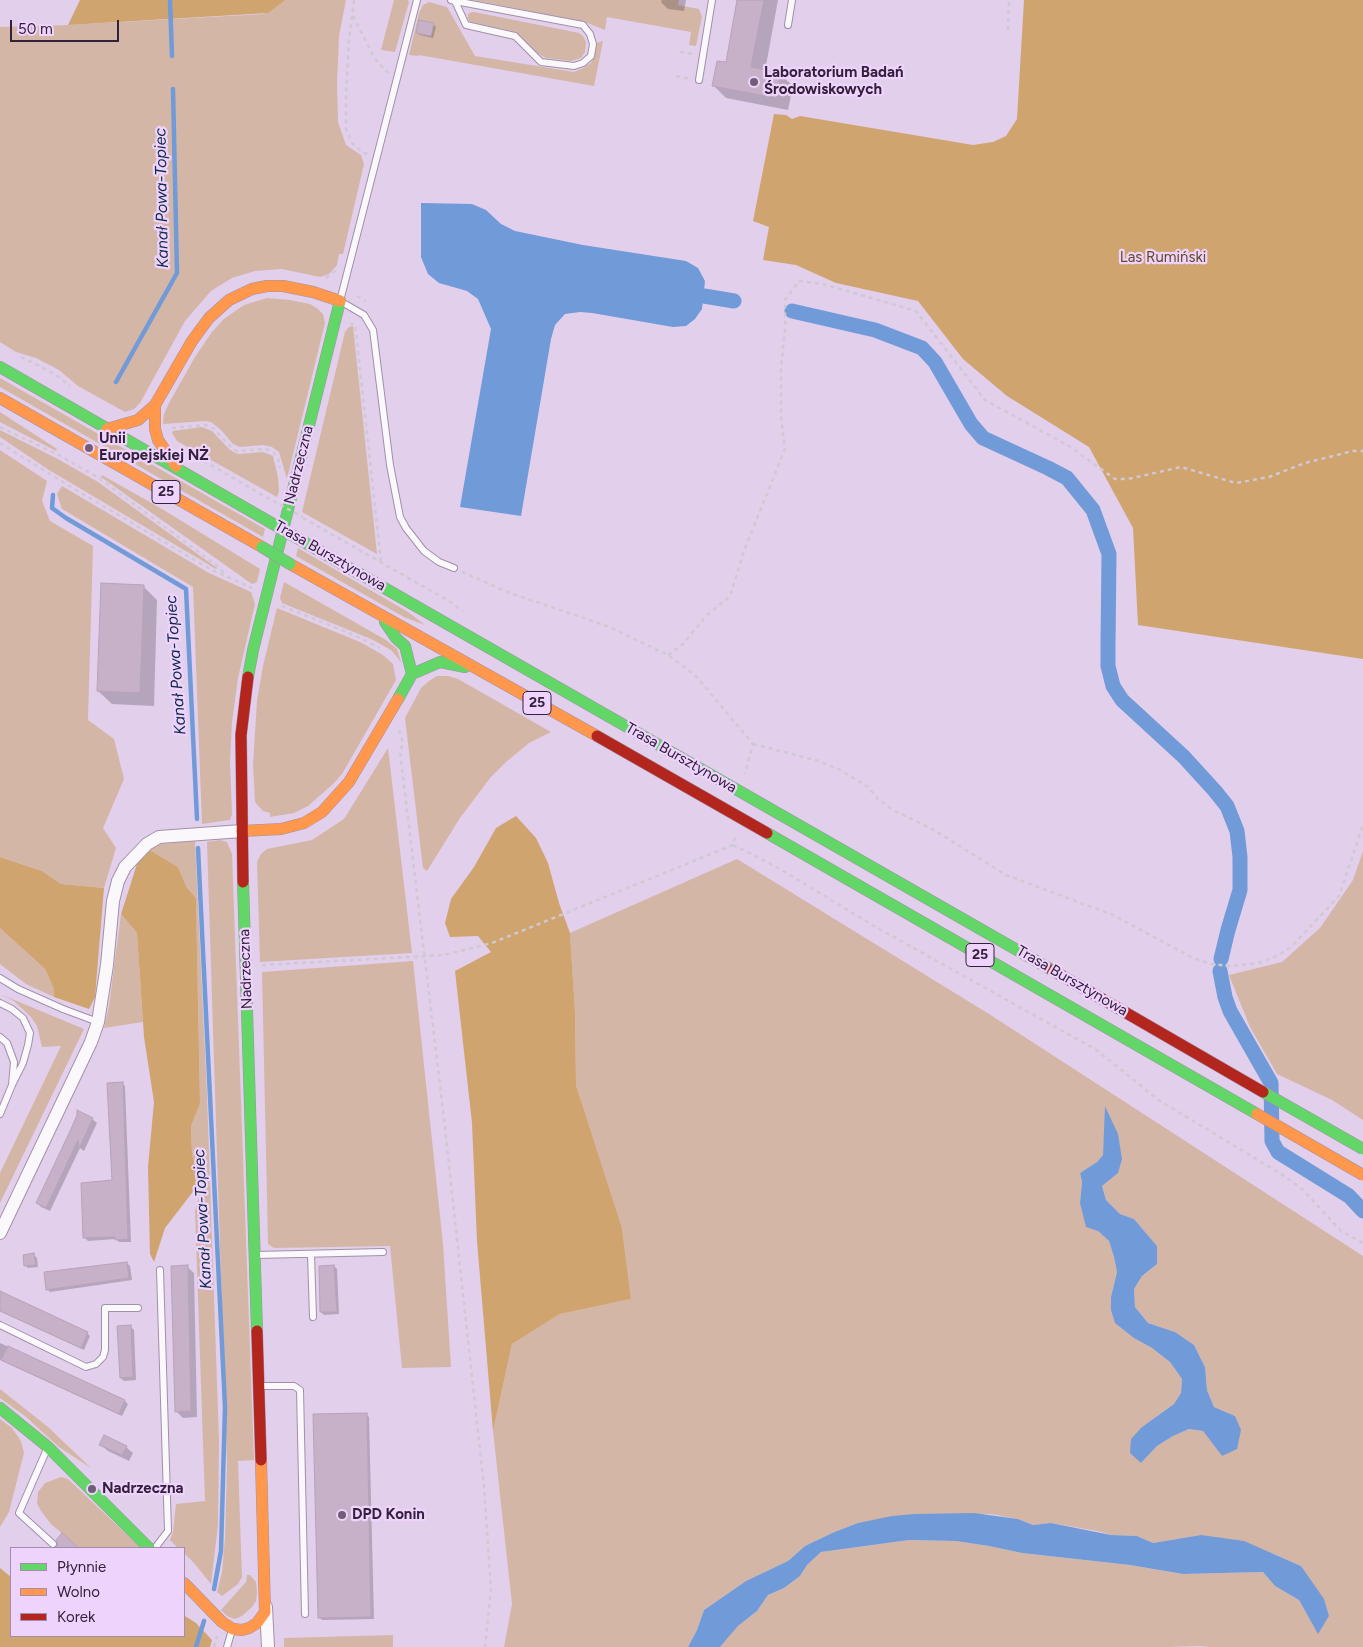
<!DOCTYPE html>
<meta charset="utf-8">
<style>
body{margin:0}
#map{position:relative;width:1363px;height:1647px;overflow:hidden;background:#e2cfec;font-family:Figtree,sans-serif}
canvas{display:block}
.legend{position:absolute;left:10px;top:1547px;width:175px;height:90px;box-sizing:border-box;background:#eed3fd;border:1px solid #a38caf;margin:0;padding:6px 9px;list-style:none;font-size:15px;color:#33213b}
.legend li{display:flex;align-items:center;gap:10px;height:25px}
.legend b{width:25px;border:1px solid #a38caf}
.scale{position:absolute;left:10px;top:20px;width:109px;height:22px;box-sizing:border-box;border:2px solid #33213b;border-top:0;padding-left:6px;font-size:15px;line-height:18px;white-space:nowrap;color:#33213b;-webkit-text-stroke:4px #eed3fd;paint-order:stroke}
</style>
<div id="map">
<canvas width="1363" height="1647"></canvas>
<ul class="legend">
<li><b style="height:6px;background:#63d668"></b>Płynnie</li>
<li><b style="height:6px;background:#ff974d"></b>Wolno</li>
<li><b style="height:6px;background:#b3261e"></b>Korek</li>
</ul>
<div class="scale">50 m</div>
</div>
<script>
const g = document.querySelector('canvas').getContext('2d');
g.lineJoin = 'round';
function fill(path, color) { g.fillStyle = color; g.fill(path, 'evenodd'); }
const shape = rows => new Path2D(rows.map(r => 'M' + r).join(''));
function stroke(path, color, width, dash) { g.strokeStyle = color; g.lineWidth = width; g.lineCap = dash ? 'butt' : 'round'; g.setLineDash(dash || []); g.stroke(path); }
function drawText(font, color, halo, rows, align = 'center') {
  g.font = font + ' Figtree,sans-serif'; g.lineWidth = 4.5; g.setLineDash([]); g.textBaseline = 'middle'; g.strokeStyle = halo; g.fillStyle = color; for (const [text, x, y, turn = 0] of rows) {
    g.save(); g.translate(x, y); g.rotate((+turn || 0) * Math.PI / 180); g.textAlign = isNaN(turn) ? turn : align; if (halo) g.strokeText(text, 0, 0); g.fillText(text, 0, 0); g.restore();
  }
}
fill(shape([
 [282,0,346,0,339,36,337,83,338,122,346,145,361,155,364,164,343,254,339,254,337,265,329,274,320,277,282,269,255,271,232,278,211,291,185,321,140,403,134,409,125,412,78,386,59,370,36,358,16,352,0,342,0,27,68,25,264,14],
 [394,0,408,0,409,2,395,52,381,50],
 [473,0,679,0,678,5,699,9,702,17,696,46,689,45,691,32,607,17,605,30,585,22],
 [429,2,447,7,475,56,574,72,583,68,591,63,595,55,597,43,603,41,594,86,419,55,418,56,409,55,419,13,423,5],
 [474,12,579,33,583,36,586,42,585,52,581,58,571,61,546,58,537,53,516,32,471,22,468,19,468,15,469,13],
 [267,298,290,300,310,304,318,309,323,314,325,323,287,479,279,452,272,447,263,445,240,447,233,444,221,430,211,422,205,421,163,424,164,414,169,403,195,357,212,332,224,319,244,305],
 [353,326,377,554,302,512,345,332,349,327],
 [0,378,265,529,263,537,0,387],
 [0,412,57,449,56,451,0,422],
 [202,427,212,431,230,450,238,454,263,452,273,456,278,477,279,491,277,497,177,441,172,433,173,431],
 [0,430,56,458,98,482,217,568,216,569,49,470,0,437],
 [0,450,47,481,42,501,50,521,93,546,88,720,114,739,124,779,103,828,116,848,104,888,61,884,42,871,0,857],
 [102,475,162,509,260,569,257,582,252,584,101,477],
 [62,486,209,573,251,592,255,604,238,678,232,722,230,761,232,814,230,820,202,824,193,587,62,509,57,494],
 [298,548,408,612,425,625,404,617,296,556],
 [284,582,386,640,397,649,401,662,391,650,371,639,282,603,280,598],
 [277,608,360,642,383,655,393,664,396,680,342,774,333,784,308,806,294,813,270,817,270,813,263,811,255,802,253,765,257,701,263,666],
 [437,676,448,676,458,679,551,732,529,743,506,762,490,778,460,818,427,871,423,868,405,718,421,688,429,681],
 [388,748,412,953,260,962,257,862,261,854,267,849,312,840,344,819],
 [220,840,227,842,232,854,254,1460,238,1461,242,1577,238,1584,222,1596,217,1592,222,1572,225,1538,227,1466,207,842],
 [195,841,207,1094,219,1441,218,1525,211,1584,194,1563,184,1553,184,1548,178,1548,170,1540,173,1532,176,1504,205,1501,195,1211,205,1176,197,1172,192,1154,191,1126,200,1102,196,898,187,888,178,867,148,849,152,845],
 [1363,851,1363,1120,1332,1100,1277,1074,1250,1027,1229,975,1282,962,1320,928,1353,880],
 [737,859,989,1014,1363,1256,1363,1647,1209,1647,1201,1646,1165,1647,720,1647,738,1626,757,1611,768,1595,784,1588,800,1576,807,1565,821,1552,909,1540,956,1541,989,1546,1022,1553,1130,1565,1183,1574,1263,1572,1275,1586,1299,1600,1318,1633,1329,1616,1301,1566,1274,1554,1201,1535,1153,1543,1137,1536,1111,1535,1097,1531,1051,1523,1033,1525,1018,1519,991,1514,914,1514,858,1523,832,1533,805,1546,788,1561,746,1581,704,1610,697,1630,688,1647,504,1647,512,1604,493,1431,512,1344,560,1314,631,1299,622,1228,576,1085,575,1012,570,933],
 [1106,1107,1118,1173,1102,1186,1106,1200,1120,1214,1134,1219,1157,1246,1157,1264,1142,1276,1134,1289,1135,1307,1148,1323,1175,1332,1194,1345,1205,1367,1207,1390,1214,1407,1235,1416,1222,1456,1203,1431,1189,1429,1173,1436,1157,1446,1141,1463,1142,1427,1174,1404,1181,1393,1182,1379,1170,1362,1152,1348,1134,1338,1111,1297,1117,1272,1114,1257,1109,1241,1098,1231,1080,1203,1082,1182,1080,1173,1097,1162,1103,1155],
 [121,914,137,933,143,1022,104,1028,109,1006],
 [0,928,45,969,54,989,54,997,26,984,0,964],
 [413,961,443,1244,451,1367,402,1368,390,1246,274,1248,268,1244,262,972],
 [0,994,84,1029,0,1203,0,1173,61,1046,42,1047,37,1026,31,1017,14,1001],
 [0,1389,48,1427,91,1468,59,1447,25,1416,0,1398],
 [0,1419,12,1428,21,1441,24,1453,9,1512,0,1527],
 [61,1477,68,1479,141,1548,79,1548,51,1524,41,1511,37,1503,38,1492,45,1483],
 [247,1575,250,1575,256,1582,257,1592,256,1601,252,1607,242,1616,235,1619,227,1616,221,1610,246,1582],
 [393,1635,393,1647,284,1647,284,1638]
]), '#d4b6a7');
fill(shape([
 [80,0,285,0,268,13,68,25],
 [1024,0,1363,0,1363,659,1138,625,1133,528,1089,447,1007,396,963,359,918,301,836,283,796,265,763,260,769,227,753,221,774,114,786,115,792,119,800,116,973,145,993,142,1006,136,1017,119],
 [516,816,536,838,548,863,559,903,570,933,575,1012,576,1085,622,1228,631,1299,560,1314,512,1344,493,1431,477,1241,472,1123,455,971,491,952,478,936,450,937,445,923,451,899,474,867,496,828],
 [148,849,178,867,187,888,196,898,200,1103,191,1126,192,1154,197,1172,205,1176,165,1228,154,1262,150,1254,148,1167,154,1102,144,1037,137,933,121,914,137,864],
 [0,857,42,871,61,884,104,888,95,997,89,1009,54,997,54,989,45,969,0,928],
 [0,1568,11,1577,11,1636,184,1636,184,1616,185,1616,196,1623,212,1640,210,1647,0,1647]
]), '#cfa46f');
fill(shape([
 [421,203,472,204,486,210,501,224,515,231,583,245,686,261,698,268,705,281,702,309,695,319,686,326,673,327,592,313,580,312,565,314,555,325,551,339,521,516,460,507,491,329,478,299,467,291,439,283,428,274,421,257],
 [1105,1106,1118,1134,1122,1159,1118,1173,1102,1186,1106,1200,1120,1214,1134,1219,1157,1246,1157,1264,1142,1276,1134,1289,1135,1307,1148,1323,1175,1332,1194,1345,1205,1367,1207,1390,1214,1407,1235,1416,1241,1430,1237,1449,1222,1456,1203,1431,1189,1429,1173,1436,1157,1446,1141,1463,1130,1453,1131,1439,1142,1427,1174,1404,1181,1393,1182,1379,1170,1362,1152,1348,1134,1338,1115,1323,1111,1310,1111,1297,1117,1272,1114,1257,1109,1241,1098,1231,1086,1227,1080,1203,1082,1182,1080,1173,1097,1162,1103,1155],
 [974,1513,1018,1519,1033,1525,1051,1523,1111,1535,1137,1536,1153,1543,1201,1535,1244,1541,1301,1566,1324,1599,1329,1616,1318,1634,1299,1600,1275,1586,1263,1572,1183,1574,1130,1565,1022,1553,989,1546,956,1541,909,1540,821,1552,807,1565,800,1576,784,1588,768,1595,757,1611,738,1626,720,1647,688,1647,697,1630,704,1610,746,1581,788,1561,805,1546,832,1533,858,1523,892,1516,914,1514]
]), '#719ad8');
fill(shape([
 [662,0,686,0,684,11,668,9,661,2],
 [738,0,778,0,765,71,780,74,793,86,788,110,726,98,714,86,727,64],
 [433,24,436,27,433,38,420,35,417,32],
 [143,586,157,600,154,706,112,704,98,691],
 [122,1084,125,1086,131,1242,119,1242,116,1239,88,1241,85,1238,114,1181],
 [92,1119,97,1123,84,1151,80,1148,50,1211,41,1207,37,1202,72,1129],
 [34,1255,37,1258,38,1267,28,1268,25,1265],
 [127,1263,130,1266,132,1280,50,1292,47,1289],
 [334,1266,337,1269,339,1314,324,1315,321,1312],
 [187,1267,194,1273,197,1417,183,1418,176,1411],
 [0,1293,87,1333,90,1336,84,1350,0,1311],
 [131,1327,134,1330,136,1380,124,1381,121,1378],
 [0,1343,125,1401,128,1404,122,1416,0,1360],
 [366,1414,369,1417,374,1619,322,1620,319,1617],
 [101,1445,126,1447,133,1453,129,1461,108,1451]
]), '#0003');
stroke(shape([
 [170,0,172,56],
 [116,382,177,273,173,89],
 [53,495,52,508,66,518,186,589,197,819],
 [198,848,225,1407,221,1551,214,1589],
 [196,1647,204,1621]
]), '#719ad8', 4.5);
stroke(shape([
 [704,296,734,301],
 [792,311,875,330,922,348,935,362,971,424,983,438,1048,468,1067,478,1093,510,1109,554,1108,645,1108,666,1113,686,1122,700,1184,757,1215,791,1227,806,1237,831,1240,857,1240,890,1228,930,1221,959],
 [1220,971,1225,997,1230,1011,1271,1083,1272,1141,1278,1152,1349,1196,1363,1211]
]), '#719ad8', 15);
const building = shape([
 [737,0,764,0,751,67,781,73,776,98,712,86,717,61,726,62,737,0],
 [419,20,434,23,431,36,416,33,419,20],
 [101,583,144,585,140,693,97,691,101,583],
 [123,1082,128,1239,115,1240,115,1237,83,1238,81,1183,112,1180,107,1083,123,1082],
 [77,1110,93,1118,79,1149,78,1140,46,1208,36,1203,71,1129,77,1115,77,1110],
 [34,1253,36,1265,24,1266,23,1255,34,1253],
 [127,1262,129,1278,46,1290,44,1272,127,1262],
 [188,1265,191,1411,175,1412,171,1266,188,1265],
 [334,1265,337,1312,320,1312,319,1266,334,1265],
 [0,1291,88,1332,81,1348,0,1311,0,1291],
 [131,1325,133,1377,120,1378,117,1326,131,1325],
 [8,1346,125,1400,119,1414,1,1360,8,1346],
 [367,1413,371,1617,318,1618,313,1414,367,1413],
 [104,1435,127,1446,122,1455,99,1445,104,1435],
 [62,1533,79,1548,55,1548,58,1545,56,1540,62,1533]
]);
fill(building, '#c7b1c9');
stroke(building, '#b7a2b9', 1);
const lane = shape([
 [417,0,340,301,364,315,373,330,390,465,400,517,406,528,424,551,439,562,454,568],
 [451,0,455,1,583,25,590,34,593,44,591,56,583,63,574,66,541,62,515,36,466,25,455,1],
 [788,25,792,0],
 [699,80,712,0],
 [0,978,18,989,63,1009,98,1022],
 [0,1003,12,1009,23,1018,30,1033,28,1045,23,1063,12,1085],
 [0,1037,7,1043,14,1062,12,1085,0,1114],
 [311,1254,313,1317],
 [256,1255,383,1252],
 [0,1325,86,1367,96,1364,103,1357,105,1350,105,1308,138,1308],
 [260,1386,294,1386,300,1390,305,1614],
 [47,1449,19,1513,53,1544],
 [155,1548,168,1531,160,1270],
 [227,1647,232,1630]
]);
const street = shape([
 [0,1233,91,1042,98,1022,107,965,113,901,118,881,125,867,147,844,159,837,242,831],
 [266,1607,268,1647]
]);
const fast = shape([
 [0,367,268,521],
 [297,538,608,716],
 [385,622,396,638,405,646,412,674],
 [248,677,253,650,340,301],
 [398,699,412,674,440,662,465,667],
 [243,882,257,1331],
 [0,1408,48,1447,149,1548]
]);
const slow = shape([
 [0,398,262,547],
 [155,405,155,429,158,440,176,466],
 [107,429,138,420,155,405,192,341,209,318,229,300,252,289,267,286,283,286,313,292,340,301],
 [290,564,597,736],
 [242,831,281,829,304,823,322,812,349,782,398,699],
 [184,1583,222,1622,233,1629,242,1630,249,1628,257,1623,265,1612,261,1460]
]);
const jam = shape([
 [243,882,241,735,248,677],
 [257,1331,261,1460]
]);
stroke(lane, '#a190a9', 8);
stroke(street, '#a190a9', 14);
stroke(fast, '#a190a9', 12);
stroke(slow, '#a190a9', 12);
stroke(jam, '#a190a9', 12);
stroke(shape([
 [354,0,349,39,346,93,346,129,352,143,363,153,368,154],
 [353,16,375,59,388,73],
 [1008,30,1009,0],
 [680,52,694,54],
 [676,76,690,79],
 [326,278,337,269],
 [357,296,366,301],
 [350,324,355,324,381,562],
 [21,357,55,374,70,386],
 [0,427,57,454,99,478,220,568,225,575],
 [172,428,205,425,213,428,233,449,237,451,266,449,274,453,278,458,280,468],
 [0,443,76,490,210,569,252,588],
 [190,453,273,501],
 [303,518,447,600,463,611],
 [462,572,510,593,607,626,668,655,695,675,753,744,745,774],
 [282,606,354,635,380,648],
 [668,655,683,644,706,616,730,596,745,548,785,449,781,416,781,369,785,328,785,300,799,281,823,284,916,311,985,400,1069,446,1115,479,1128,479,1181,467,1236,483,1269,477,1305,463,1353,451,1363,451],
 [399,730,403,743,400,752,404,785,443,1110,484,1487,491,1589,485,1647],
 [753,744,819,761,840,770,868,787,878,799,893,810,934,830,1006,875,1113,915,1193,958,1211,964,1231,966,1259,963,1277,956,1290,948,1339,896,1363,825],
 [733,845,775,866,874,926,1095,1049,1160,1101,1286,1177,1303,1190,1341,1231,1363,1243],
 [262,965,444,955,492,943,733,845,735,836],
 [214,1647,217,1636]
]), '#cfc9d2', 2.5, [4, 4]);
stroke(lane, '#fbf8fc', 6);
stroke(street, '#fbf8fc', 12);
stroke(fast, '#63d668', 11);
stroke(slow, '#ff974d', 11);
stroke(jam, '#b3261e', 11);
const fastBridge = shape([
 [268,521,297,538],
 [262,547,290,564],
 [608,716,1052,970],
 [767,833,1257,1114],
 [1263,1092,1363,1149]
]);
const slowBridge = shape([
 [1257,1114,1363,1175]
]);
const jamBridge = shape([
 [597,736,767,833],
 [1052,970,1263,1092]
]);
stroke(fastBridge, '#a190a9', 12, []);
stroke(slowBridge, '#a190a9', 12, []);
stroke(jamBridge, '#a190a9', 12, []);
stroke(shape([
 [273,501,303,517]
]), '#cfc9d2', 2.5, [4, 4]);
stroke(fastBridge, '#63d668', 11);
stroke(slowBridge, '#ff974d', 11);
stroke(jamBridge, '#b3261e', 11);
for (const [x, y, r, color] of [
 [754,82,5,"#705e79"],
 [89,448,5,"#705e79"],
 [92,1489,5,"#705e79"],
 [342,1515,5,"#705e79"]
]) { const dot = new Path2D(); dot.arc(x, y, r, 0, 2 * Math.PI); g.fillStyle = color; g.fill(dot); stroke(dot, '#eed3fd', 2); }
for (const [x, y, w] of [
 [166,492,28],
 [537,703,28],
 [980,955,28]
]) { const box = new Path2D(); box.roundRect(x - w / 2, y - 11.5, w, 23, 4); g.fillStyle = '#eed3fd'; g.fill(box); stroke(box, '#33213b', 1); }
drawText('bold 14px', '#33213b', null, [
 ["25",166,492],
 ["25",537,703],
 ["25",980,955]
]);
drawText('bold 15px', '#33213b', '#eed3fd', [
 ["Laboratorium Badań",764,73],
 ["Środowiskowych",764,90],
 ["Unii",99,439],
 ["Europejskiej NŻ",99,456],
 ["Nadrzeczna",102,1489],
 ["DPD Konin",352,1515]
], 'left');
drawText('15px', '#654a23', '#eed3fd', [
 ["Las Rumiński",1163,258]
]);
drawText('15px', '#33213b', '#eed3fd', [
 ["Nadrzeczna",299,465,-76],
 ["Trasa Bursztynowa",330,556,30],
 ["Trasa Bursztynowa",681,758,30],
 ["Nadrzeczna",246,969,-92],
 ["Trasa Bursztynowa",1072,981,30]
]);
drawText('italic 16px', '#0f2a49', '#eed3fd', [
 ["Kanał Powa-Topiec",162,198,-91],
 ["Kanał Powa-Topiec",176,665,-94],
 ["Kanał Powa-Topiec",203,1219,-93]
]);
</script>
